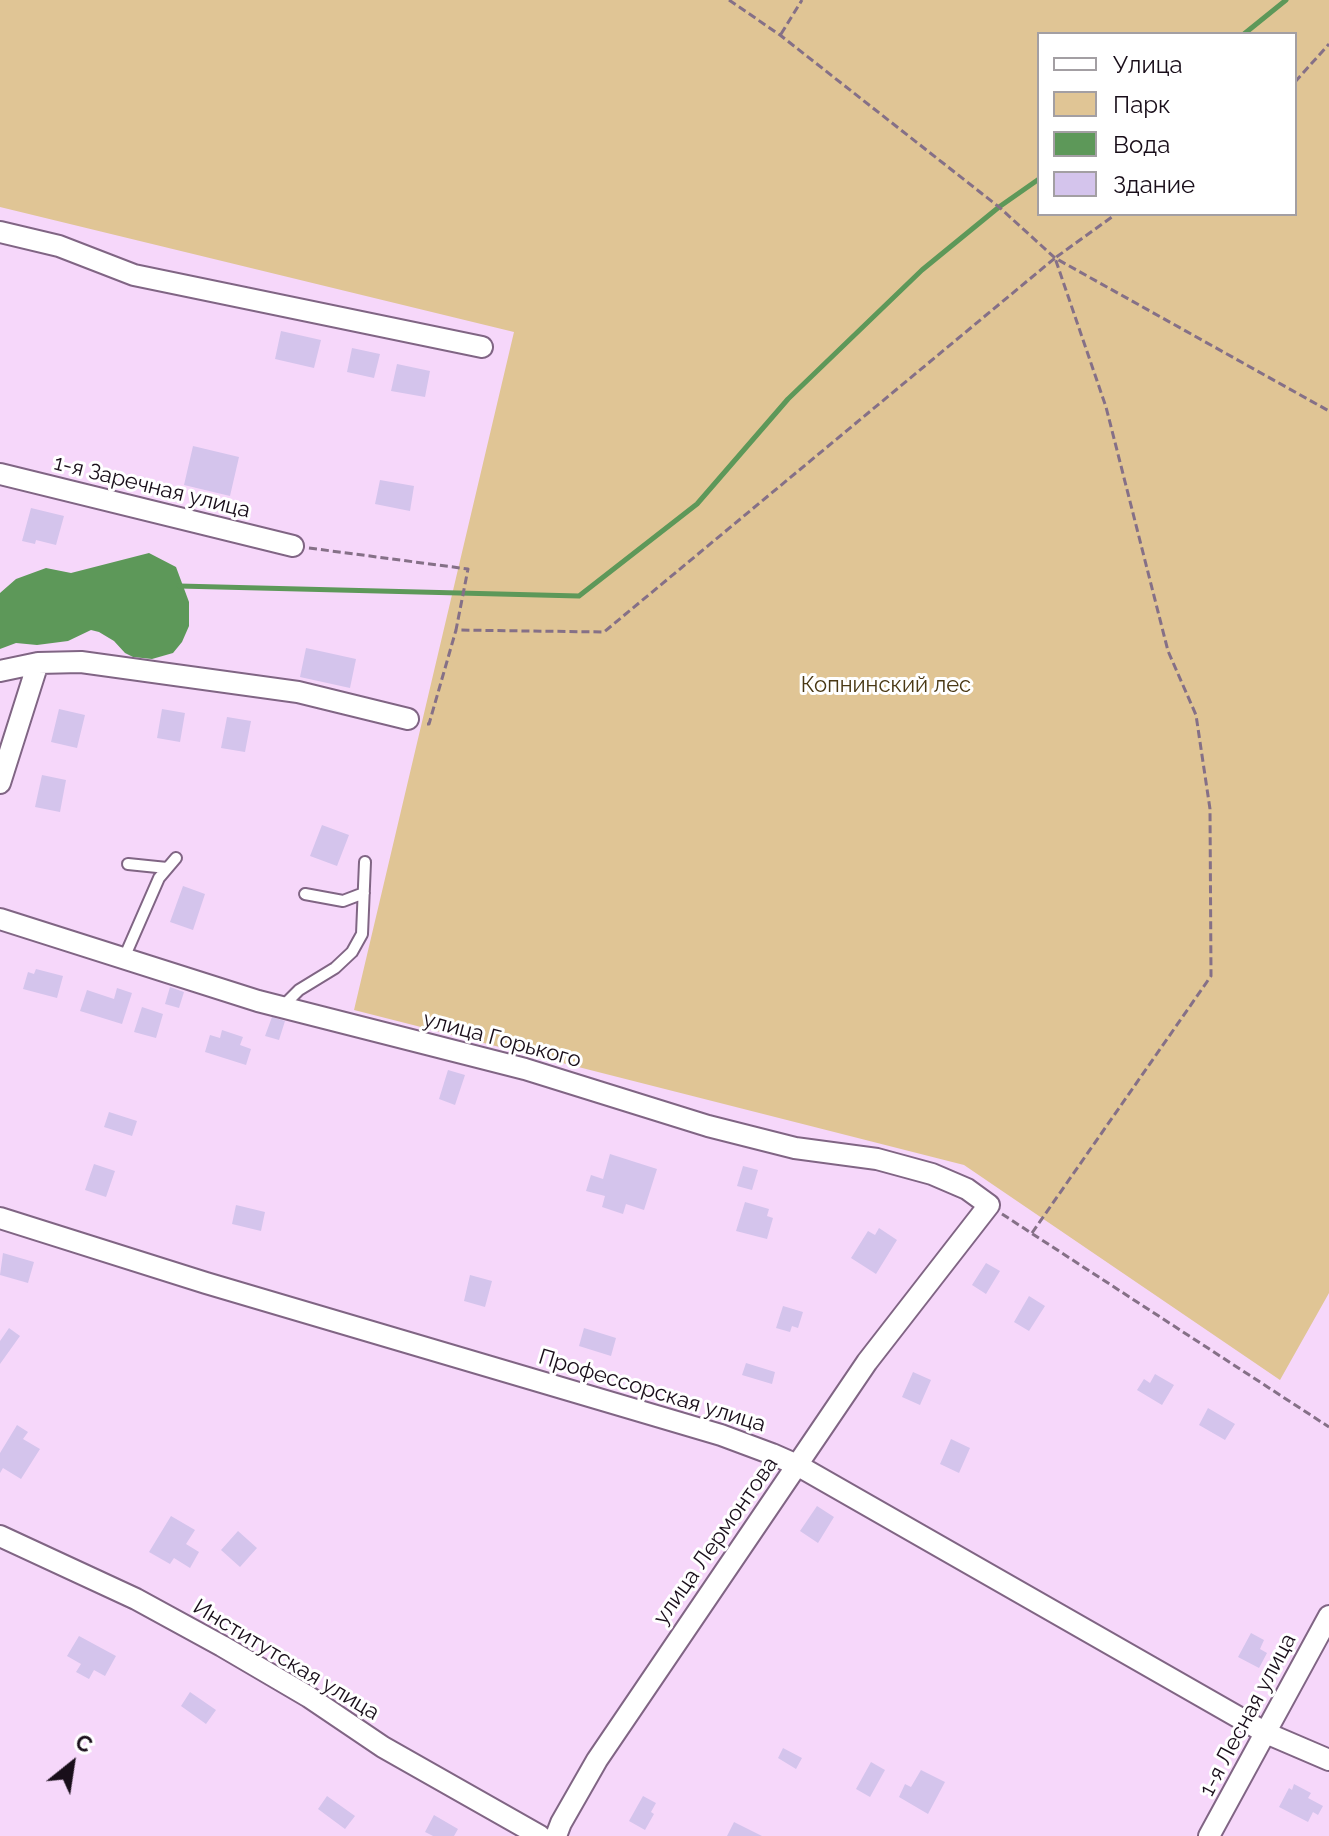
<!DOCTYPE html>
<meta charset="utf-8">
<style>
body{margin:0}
#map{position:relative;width:1329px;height:1836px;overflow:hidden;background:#f6d7fa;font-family:Raleway,sans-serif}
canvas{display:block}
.legend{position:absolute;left:1037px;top:32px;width:260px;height:184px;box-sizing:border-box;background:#fff;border:2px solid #a39fa3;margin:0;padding:10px 14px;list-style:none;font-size:24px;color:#190e1a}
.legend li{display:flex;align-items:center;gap:16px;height:40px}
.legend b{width:40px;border:2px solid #a39fa3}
.north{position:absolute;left:32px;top:1724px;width:80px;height:80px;-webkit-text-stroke:6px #fff;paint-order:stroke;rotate:30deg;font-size:22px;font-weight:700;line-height:32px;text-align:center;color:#190e1a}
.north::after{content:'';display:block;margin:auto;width:28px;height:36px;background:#190e1a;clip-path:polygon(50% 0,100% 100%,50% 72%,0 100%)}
</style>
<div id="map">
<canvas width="1329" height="1836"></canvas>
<ul class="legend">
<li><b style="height:10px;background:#fff"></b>Улица</li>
<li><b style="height:22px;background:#e0c595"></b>Парк</li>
<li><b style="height:22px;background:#5d9859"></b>Вода</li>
<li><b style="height:22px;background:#d4c4ec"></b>Здание</li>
</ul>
<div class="north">С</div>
</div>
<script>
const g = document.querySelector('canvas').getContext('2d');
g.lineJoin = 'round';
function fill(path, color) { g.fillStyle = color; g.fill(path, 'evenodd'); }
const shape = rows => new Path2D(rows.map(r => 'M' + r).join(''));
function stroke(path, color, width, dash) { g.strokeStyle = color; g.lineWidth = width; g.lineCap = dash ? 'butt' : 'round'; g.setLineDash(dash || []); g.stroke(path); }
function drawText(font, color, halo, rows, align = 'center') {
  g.font = font + ' Raleway,sans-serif'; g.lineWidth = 6; g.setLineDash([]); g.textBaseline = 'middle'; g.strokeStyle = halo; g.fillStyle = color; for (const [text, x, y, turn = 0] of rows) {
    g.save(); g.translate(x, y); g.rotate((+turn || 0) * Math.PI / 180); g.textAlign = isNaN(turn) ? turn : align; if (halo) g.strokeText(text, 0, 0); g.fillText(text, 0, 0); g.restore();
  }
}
fill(shape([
 [0,0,1329,0,1329,1293,1280,1380,964,1165,354,1010,514,332,0,207],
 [1039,34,1295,34,1295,214,1039,214]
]), '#e0c595');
fill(shape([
 [149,553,176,567,189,602,189,626,182,642,173,653,152,659,133,657,125,653,114,641,99,632,91,630,68,641,37,645,16,643,0,649,0,593,16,579,46,568,71,573]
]), '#5d9859');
stroke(shape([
 [1244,34,1286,0],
 [179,586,579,596,697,504,788,399,922,270,999,207,1039,179]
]), '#5d9859', 5);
fill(shape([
 [281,331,321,340,314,368,275,359],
 [352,348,380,354,374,378,347,372],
 [397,364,430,371,425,397,391,391],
 [193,446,239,457,230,496,184,485],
 [380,480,414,486,410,511,375,504],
 [31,508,64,516,56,545,36,540,35,544,22,541],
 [306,648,356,659,350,688,300,677],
 [59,709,85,715,77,748,51,742],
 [162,709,185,713,180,742,157,738],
 [227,717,251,721,245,752,221,748],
 [42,775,66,780,60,812,35,807],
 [322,825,349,835,337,866,310,856],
 [183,886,205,894,193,930,170,922],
 [36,969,63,976,57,998,23,989,28,972,34,974],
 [170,987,184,992,179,1008,165,1004],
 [117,988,132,993,122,1024,80,1011,87,990,114,999],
 [142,1007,163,1014,156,1038,134,1032],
 [272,1017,285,1021,279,1040,265,1036],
 [222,1030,243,1037,240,1045,251,1049,246,1065,205,1052,210,1035,220,1038],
 [448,1070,465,1075,455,1105,439,1099],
 [109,1112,137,1121,132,1136,104,1127],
 [610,1154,657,1169,644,1210,626,1204,623,1214,602,1207,605,1196,586,1191,591,1175,603,1179],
 [94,1164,115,1171,106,1197,85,1190],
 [743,1166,758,1170,752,1190,737,1186],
 [745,1202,769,1209,767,1216,773,1218,767,1239,736,1231],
 [236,1205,265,1212,261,1231,232,1224],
 [879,1228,897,1240,876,1274,851,1258,868,1231,875,1235],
 [3,1253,34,1262,28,1283,0,1275],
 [986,1263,1000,1271,986,1294,972,1285],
 [470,1275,492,1281,485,1307,464,1301],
 [1029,1296,1045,1306,1029,1331,1014,1322],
 [783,1306,803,1312,798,1328,792,1326,790,1332,776,1328],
 [9,1328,20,1336,0,1364,0,1341],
 [584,1328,616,1338,611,1356,579,1346],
 [746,1363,775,1372,772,1384,742,1375],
 [913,1372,931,1380,920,1405,902,1397],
 [1155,1374,1174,1385,1162,1405,1137,1390,1144,1379,1150,1383],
 [1208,1408,1235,1424,1225,1440,1199,1425],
 [17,1425,28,1432,23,1439,40,1449,21,1479,3,1468,0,1473,0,1453],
 [951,1439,970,1448,959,1473,940,1464],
 [817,1506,834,1517,818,1543,800,1531],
 [171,1516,195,1530,186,1544,199,1552,190,1568,174,1558,170,1564,149,1552],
 [238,1531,257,1548,240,1567,221,1550],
 [1251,1633,1264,1640,1260,1649,1267,1653,1259,1668,1238,1657],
 [79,1636,116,1656,105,1676,94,1670,89,1679,76,1672,81,1664,67,1656],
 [190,1692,216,1710,206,1724,181,1706],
 [783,1748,802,1758,796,1769,778,1758],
 [871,1762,885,1770,870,1797,856,1789],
 [921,1770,945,1782,928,1814,899,1797,905,1784,911,1787],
 [1294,1784,1311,1793,1308,1798,1323,1806,1318,1815,1313,1812,1308,1822,1279,1807,1289,1788,1292,1790],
 [327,1796,355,1816,345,1829,318,1809],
 [643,1796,656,1803,651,1812,654,1814,645,1830,629,1821],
 [434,1815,458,1829,454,1836,433,1836,425,1832],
 [734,1822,762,1836,727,1836]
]), '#d4c4ec');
const lane = shape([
 [128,864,167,868],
 [305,894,343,901,364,893],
 [124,958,159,878,176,858],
 [282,1007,299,990,335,968,352,952,362,934,365,862]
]);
const street = shape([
 [0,232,59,246,134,275,482,347],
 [0,474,293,546],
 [0,671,38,663,81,662,298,692,408,719],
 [0,783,38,663],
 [0,919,258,1001,525,1069,708,1126,795,1148,877,1159,932,1174,967,1189,989,1205,867,1362,597,1760,561,1823,556,1836],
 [0,1218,206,1283,721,1435,772,1454,797,1465,1266,1733,1329,1760],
 [0,1536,136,1599,222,1646,309,1697,383,1747,540,1836],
 [1209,1836,1329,1616]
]);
stroke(lane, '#806584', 14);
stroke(street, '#806584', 24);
stroke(shape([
 [729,0,780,35,999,207,1055,258,1329,411],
 [781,34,802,0],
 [1295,82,1329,44],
 [309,548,468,569,456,630,604,632,1055,258],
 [427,724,429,724,456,630],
 [1002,1214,1329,1427],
 [1032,1233,1211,976,1210,809,1196,715,1168,651,1106,407,1055,258,1116,214]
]), '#857087', 3, [8, 4]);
stroke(lane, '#fff', 10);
stroke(street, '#fff', 20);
drawText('22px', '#190e1a', '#fff', [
 ["1-я Заречная улица",152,487,14],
 ["улица Горького",502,1040,15],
 ["Профессорская улица",652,1391,17],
 ["улица Лермонтова",716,1541,-55],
 ["Институтская улица",286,1660,31],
 ["1-я Лесная улица",1248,1715,-62]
]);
drawText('22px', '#493814', '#fff', [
 ["Копнинский лес",886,685]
]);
</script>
